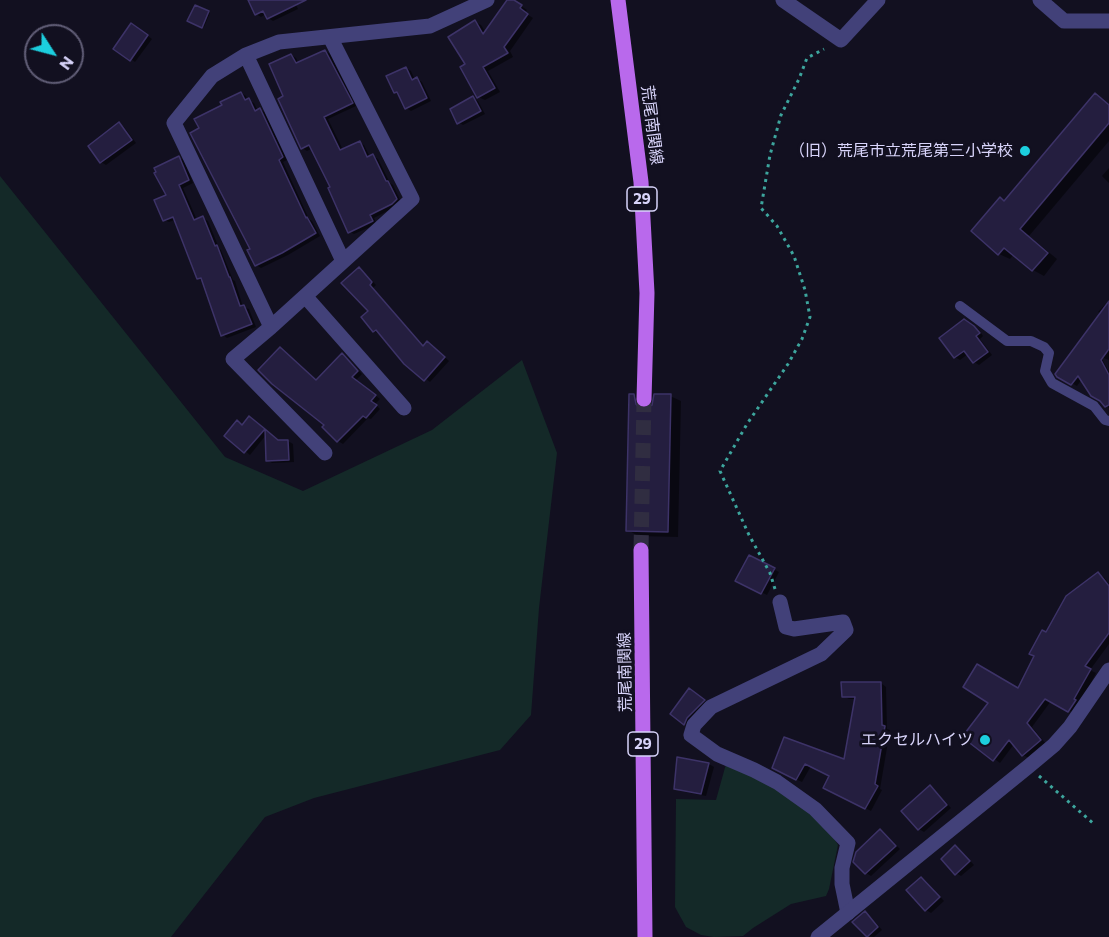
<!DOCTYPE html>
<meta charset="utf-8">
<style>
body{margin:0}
#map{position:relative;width:1109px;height:937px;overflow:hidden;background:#121020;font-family:Commissioner,sans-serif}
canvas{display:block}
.north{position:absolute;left:24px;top:24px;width:60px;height:60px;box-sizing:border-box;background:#121020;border:2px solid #615e77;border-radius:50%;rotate:126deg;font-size:16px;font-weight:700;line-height:24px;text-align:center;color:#d8d4fa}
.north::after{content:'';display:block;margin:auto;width:21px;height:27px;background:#1ccede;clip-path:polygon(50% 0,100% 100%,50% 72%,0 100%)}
</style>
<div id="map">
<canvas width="1109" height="937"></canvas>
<div class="north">N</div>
</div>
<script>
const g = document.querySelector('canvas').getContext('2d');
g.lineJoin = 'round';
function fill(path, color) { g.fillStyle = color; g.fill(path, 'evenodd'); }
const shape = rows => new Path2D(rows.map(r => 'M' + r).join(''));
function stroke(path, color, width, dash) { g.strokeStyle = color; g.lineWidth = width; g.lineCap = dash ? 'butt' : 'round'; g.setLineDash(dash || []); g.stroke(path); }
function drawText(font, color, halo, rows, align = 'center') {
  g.font = font + ' Commissioner,"Noto Sans JP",sans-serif'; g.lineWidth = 6; g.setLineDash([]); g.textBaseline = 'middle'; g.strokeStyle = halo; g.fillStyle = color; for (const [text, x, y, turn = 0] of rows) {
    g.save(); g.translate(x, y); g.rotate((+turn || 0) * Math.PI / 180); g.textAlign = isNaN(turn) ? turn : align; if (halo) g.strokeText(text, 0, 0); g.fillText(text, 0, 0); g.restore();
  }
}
fill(shape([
 [0,176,225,457,303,491,432,430,522,360,557,453,539,608,531,715,500,750,314,798,265,817,171,937,0,937],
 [726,764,759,777,825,824,838,845,829,889,826,896,791,904,753,928,743,936,714,937,701,935,686,927,675,907,676,799,716,800]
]), '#142928');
fill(shape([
 [249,0,294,0,298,9,273,21,268,18,266,14,261,17,256,14],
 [508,0,512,0,527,10,525,13,533,18,510,51,513,57,488,71,500,92,485,100,478,97,467,64,475,22,481,25,486,33],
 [195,7,210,13,204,27,189,21],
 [136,27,152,39,135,62,131,59],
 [325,51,330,54,356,106,328,119,343,150,359,143,364,145,370,157,373,156,378,159,390,183,393,185,401,202,397,206,374,218,377,224,354,234,350,232,332,188,313,148,307,151,302,148,285,97,291,55,296,58,299,64],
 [406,68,411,71,415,80,417,79,422,82,431,101,411,111,406,108,400,94,395,92],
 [241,93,246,96,248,101,254,103,258,111,260,110,265,112,287,160,283,162,309,219,312,221,320,236,288,255,261,268,256,265,252,250,201,129,224,105],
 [1095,95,1109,104,1109,141,1029,236,1057,259,1044,276,1033,270,1014,254,1010,259,999,254,973,231,1001,199,1005,202],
 [473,98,478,101,485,114,463,125,458,122],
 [120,124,124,127,136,143,106,165,101,162,90,146],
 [179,158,184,160,193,183,183,188,197,220,203,218,208,221,219,248,221,250,233,280,235,281,243,307,249,309,256,327,227,338,223,335,202,281,198,278,175,220,169,222,164,220,168,196],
 [1109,168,1109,183,1102,176],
 [359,269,364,272,376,285,373,288,424,346,432,346,449,361,430,382,405,363,379,334,374,331],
 [1109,300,1109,360,1101,357,1109,372,1109,408,1106,406,1082,379,1077,386,1059,376,1101,314,1098,312],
 [969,323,979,330,983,336,980,339,992,355,979,365,974,362,968,354,960,360,955,357],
 [285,352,317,381,343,355,347,358,362,374,356,380,380,399,375,404,380,409,371,419,368,418,343,444,338,441,324,427,326,425],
 [634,395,644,401,646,410,670,396,681,401,678,537,638,536,628,530],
 [254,421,279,442,288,441,293,444,294,462,272,463,268,460,266,435,250,455,226,436],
 [750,557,779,572,767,595,737,580],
 [1098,574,1104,577,1109,584,1109,644,1090,670,1096,673,1075,714,1051,701,1032,727,1046,744,1029,758,1023,755,1014,744,1000,763,964,737,1019,690,1047,634],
 [881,683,886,687,887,729,890,730,880,789,882,790,871,811,825,787,831,776,811,766,802,782,773,768,785,739,845,761,856,699,849,699,843,696],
 [694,693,709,703,689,726,672,714],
 [678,758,709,764,714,767,706,796,680,791,676,788],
 [930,787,935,790,951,808,924,832,919,829,903,811],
 [881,831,885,834,900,849,871,876,866,873],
 [956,847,960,850,974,865,961,876,956,873],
 [922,878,926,881,944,901,931,913,926,910],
 [865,913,870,916,882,930,874,937,867,936]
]), '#0007');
const building = shape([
 [248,0,306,0,267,19,263,11,255,15,248,0],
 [507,0,514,0,522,5,520,8,528,14,504,47,508,53,483,67,495,88,477,98,460,67,465,64,448,37,475,20,483,34,507,0],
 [195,5,209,11,202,28,187,21,195,5],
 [131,23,148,35,130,61,113,49,131,23],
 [325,50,353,103,324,117,340,150,360,141,367,157,373,154,386,181,388,181,397,199,392,204,370,215,373,221,348,233,328,188,330,187,309,145,301,149,278,99,283,96,269,64,291,54,296,63,325,50],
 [406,67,412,80,417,77,427,98,405,109,397,92,394,93,386,76,406,67],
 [241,92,245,100,249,98,255,111,260,108,283,157,279,160,306,218,307,217,316,233,282,253,255,266,247,250,250,249,190,133,199,128,194,119,222,105,220,102,241,92],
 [1095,93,1109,105,1109,123,1020,229,1048,253,1032,271,1004,248,998,255,971,231,1000,197,1004,201,1095,93],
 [473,96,481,111,457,124,450,109,473,96],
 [119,122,132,140,100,163,88,146,119,122],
 [179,156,189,180,179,185,194,220,203,216,215,246,217,245,229,277,230,277,240,306,244,305,252,324,221,336,201,278,197,279,173,217,163,221,154,200,166,195,154,173,156,172,154,168,179,156],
 [359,267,372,282,370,285,423,346,427,341,445,357,424,381,404,364,376,330,373,332,361,317,368,311,341,283,359,267],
 [1109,301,1109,349,1101,360,1109,375,1109,405,1105,407,1100,401,1091,396,1078,376,1071,385,1057,377,1055,374,1109,301],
 [964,319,974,326,980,333,976,336,988,352,973,363,964,351,954,358,939,338,964,319],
 [280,347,316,380,342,353,358,371,352,377,376,395,371,401,377,405,366,418,363,416,337,442,322,427,324,425,272,384,258,370,280,347],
 [629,394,634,394,636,404,639,408,644,409,652,405,654,394,671,394,668,532,626,531,629,394],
 [249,416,265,429,244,453,224,436,237,420,242,425,249,416],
 [265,429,278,440,288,440,289,460,266,461,265,429],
 [749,555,775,568,761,594,735,581,749,555],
 [1098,572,1109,586,1109,633,1085,666,1091,669,1074,699,1076,700,1068,712,1045,699,1027,723,1041,740,1022,756,1009,740,993,761,962,737,988,703,963,687,977,664,1018,688,1034,656,1029,654,1042,630,1046,632,1066,596,1098,572],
 [841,682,881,682,882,725,885,726,875,784,878,786,865,809,823,788,829,776,805,764,796,780,772,768,784,737,844,759,855,697,842,697,841,682],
 [689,688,705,700,687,718,684,725,670,714,689,688],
 [677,757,709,763,701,794,674,789,677,757],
 [930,785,947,805,918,830,901,811,930,785],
 [880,829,896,846,865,874,853,862,856,852,880,829],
 [955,845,970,861,955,875,941,859,955,845],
 [921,877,940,897,925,911,906,890,921,877],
 [865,911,878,927,867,937,852,922,865,911]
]);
fill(building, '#241e3f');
stroke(building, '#3d3368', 1.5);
stroke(shape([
 [641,550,644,399]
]), '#302d41', 15, [15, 8]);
stroke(shape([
 [775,589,770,573,749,535,720,471,747,424,788,364,802,339,810,317,805,290,794,256,777,226,761,208,770,155,781,115,799,79,807,58,824,49],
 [1039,776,1094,824]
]), '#3da59d', 3, [3, 4.5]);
stroke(shape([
 [960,306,1007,341,1031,341,1044,347,1049,353,1045,371,1052,383,1094,406,1105,420,1109,421]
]), '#424179', 10);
stroke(shape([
 [783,0,841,40,878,0],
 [1040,0,1064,21,1109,21],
 [246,55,343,261],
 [305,296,404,408],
 [271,327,174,123,212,76,246,55,279,42,430,26,487,0],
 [325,453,233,359,271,327,412,199,330,37],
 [780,602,786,627,794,629,843,622,846,630,821,654,711,707,694,725,691,735,717,754,754,770,777,782,815,809,848,843,842,868,842,884,848,913]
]), '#424179', 15);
stroke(shape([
 [818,937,1029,766,1054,745,1070,727,1109,670]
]), '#424179', 15);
stroke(shape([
 [618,0,641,182,647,293,644,399],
 [641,550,645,937]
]), '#b969ec', 15);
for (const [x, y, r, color] of [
 [1025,151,6,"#1ccede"],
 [985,740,6,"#1ccede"]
]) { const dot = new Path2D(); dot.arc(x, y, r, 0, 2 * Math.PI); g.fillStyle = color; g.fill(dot); stroke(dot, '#121020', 2); }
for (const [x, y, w] of [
 [642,199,30],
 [643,744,30]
]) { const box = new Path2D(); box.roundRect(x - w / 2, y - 12, w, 24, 4.5); g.fillStyle = '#121020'; g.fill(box); stroke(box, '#d8d4fa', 1.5); }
drawText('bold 15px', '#d8d4fa', null, [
 ["29",642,199],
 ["29",643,744]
]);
drawText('16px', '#d8d4fa', '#121020', [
 ["荒尾南関線",652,125,83],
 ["荒尾南関線",625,672,-91]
]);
drawText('16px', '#d8d4fa', '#121020', [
 ["（旧）荒尾市立荒尾第三小学校",1013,151],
 ["エクセルハイツ",973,740]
], 'right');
</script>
